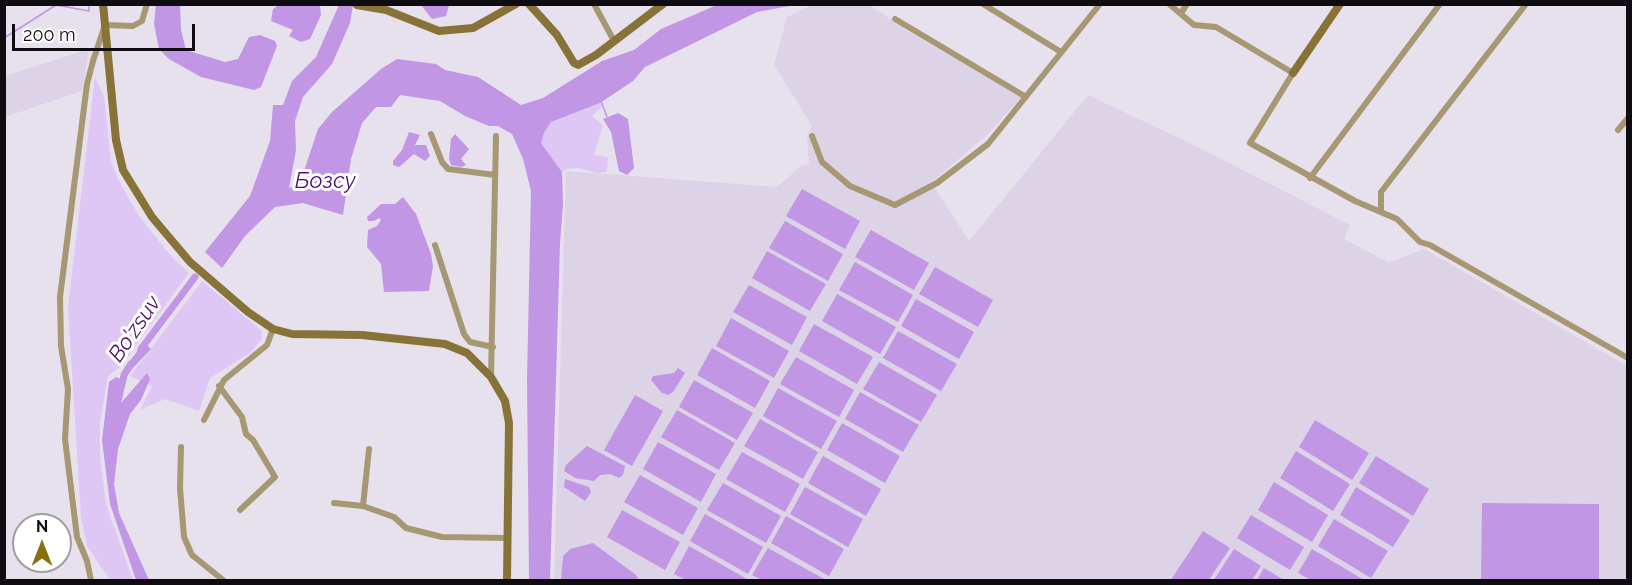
<!DOCTYPE html>
<meta charset="utf-8">
<style>
body{margin:0}
#map{position:relative;width:1632px;height:585px;overflow:hidden;background:#e7e0ed;font-family:Raleway,sans-serif}
canvas{display:block}
.frame{position:absolute;inset:0;border:6px solid #0f0c11;pointer-events:none}
.north{position:absolute;left:12px;top:513px;width:60px;height:60px;box-sizing:border-box;background:#fff;border:2px solid #9f9ea0;border-radius:50%;rotate:0deg;font-size:16px;font-weight:700;line-height:24px;text-align:center;color:#0f0c11}
.north::after{content:'';display:block;margin:auto;width:21px;height:27px;background:#8a6f10;clip-path:polygon(50% 0,100% 100%,50% 72%,0 100%)}
.scale{position:absolute;left:12px;top:24px;width:183px;height:27px;box-sizing:border-box;border:3px solid #0f0c11;border-top:0;padding-left:8px;font-size:18px;line-height:21px;white-space:nowrap;color:#0f0c11;-webkit-text-stroke:4px #fff;paint-order:stroke}
</style>
<div id="map">
<canvas width="1632" height="585"></canvas>
<div class="frame"></div>
<div class="north">N</div>
<div class="scale">200 m</div>
</div>
<script>
const g = document.querySelector('canvas').getContext('2d');
g.lineJoin = 'round';
function fill(path, color) { g.fillStyle = color; g.fill(path, 'evenodd'); }
const shape = rows => new Path2D(rows.map(r => 'M' + r).join(''));
function stroke(path, color, width, dash) { g.strokeStyle = color; g.lineWidth = width; g.lineCap = dash ? 'butt' : 'round'; g.setLineDash(dash || []); g.stroke(path); }
function drawText(font, color, halo, rows, align = 'center') {
  g.font = font + ' Raleway,sans-serif'; g.lineWidth = 6; g.setLineDash([]); g.textBaseline = 'middle'; g.strokeStyle = halo; g.fillStyle = color; for (const [text, x, y, turn = 0] of rows) {
    g.save(); g.translate(x, y); g.rotate((+turn || 0) * Math.PI / 180); g.textAlign = isNaN(turn) ? turn : align; if (halo) g.strokeText(text, 0, 0); g.fillText(text, 0, 0); g.restore();
  }
}
fill(shape([
 [812,5,870,5,906,30,1021,97,987,135,933,181,937,187,935,188,969,241,1088,95,1198,147,1350,225,1344,239,1389,263,1424,249,1627,366,1627,580,554,580,566,171,777,187,802,165,809,164,807,137,812,126,774,65,787,17],
 [89,49,82,91,5,117,5,76]
]), '#ddd3e6');
fill(shape([
 [95,77,104,97,111,161,118,179,139,216,171,256,189,273,120,367,108,376,100,423,100,455,106,504,133,580,110,580,87,546,81,517,68,307],
 [600,103,602,107,592,116,603,125,594,155,608,157,607,172,597,173,578,168,567,169,562,172,541,143,544,133,551,122],
 [202,281,262,331,261,340,250,353,210,378,199,411,165,399,140,410,152,386,130,376]
]), '#dfc7f5');
fill(shape([
 [156,4,180,5,181,30,186,50,225,62,238,59,249,37,260,35,275,41,277,46,261,87,254,90,201,77,169,59,159,49,154,24],
 [280,4,320,5,321,15,310,39,301,42,289,36,293,30,271,21,273,9],
 [339,5,353,5,350,23,332,64,303,97,295,121,296,150,289,188,295,186,304,171,318,129,332,112,381,69,397,59,436,64,445,70,478,77,521,105,543,98,602,61,634,50,661,29,717,5,795,5,757,12,645,67,633,81,600,103,551,122,544,133,541,143,562,172,563,204,560,244,550,580,529,580,527,379,531,191,523,159,512,134,498,126,489,126,465,116,440,101,400,95,391,107,376,107,362,123,351,159,343,215,303,203,275,207,245,236,222,268,205,252,250,196,270,141,273,105,283,105,292,81,316,57],
 [421,5,421,4,449,5,446,16,432,19],
 [618,113,628,119,634,168,627,175,619,171,611,132,603,119],
 [409,132,420,135,415,145,426,145,430,156,425,161,414,154,399,167,393,165,393,161,402,150],
 [455,134,469,149,461,159,466,165,461,167,451,165,449,159,451,139],
 [802,189,860,221,845,249,786,216],
 [403,197,416,214,431,254,433,266,429,291,384,292,381,264,367,247,368,230,377,226,381,220,379,218,374,221,368,221,367,217,381,204,395,204],
 [785,221,843,254,828,281,769,248],
 [871,230,929,263,914,290,855,257],
 [767,251,826,284,810,311,752,278],
 [855,262,913,295,898,322,839,290],
 [935,267,993,300,978,327,919,294],
 [749,285,807,317,792,345,733,312],
 [837,294,896,327,880,354,822,321],
 [916,299,974,332,959,359,901,326],
 [731,318,789,351,774,378,716,346],
 [814,324,873,357,857,384,799,351],
 [898,331,957,364,941,391,883,358],
 [144,342,151,349,131,370,124,369],
 [712,348,770,381,755,408,697,375],
 [796,357,854,390,839,417,780,384],
 [879,362,937,395,921,422,863,389],
 [678,368,685,373,673,392,668,395,662,393,651,380,653,376,674,373],
 [147,373,150,379,141,400,130,414,118,449,114,484,119,513,149,580,136,580,110,504,102,440,109,382,116,377,123,380,116,401,120,404],
 [694,380,753,413,737,440,679,407],
 [778,388,837,421,821,449,763,416],
 [860,392,919,425,903,452,845,419],
 [635,395,663,411,632,466,604,450],
 [677,410,735,443,719,470,661,437],
 [760,419,818,452,803,479,744,446],
 [1315,420,1369,453,1352,480,1299,447],
 [842,423,900,456,885,483,827,450],
 [658,442,716,474,701,502,643,469],
 [587,446,625,466,623,475,619,478,610,474,600,475,594,481,575,478,564,471,566,465],
 [1296,451,1350,484,1333,511,1280,478],
 [742,452,800,484,785,512,726,479],
 [823,456,881,489,866,516,808,483],
 [1376,456,1429,489,1413,516,1359,483],
 [640,475,698,508,683,535,624,502],
 [565,479,589,487,591,492,585,501,564,487],
 [1274,482,1328,515,1312,542,1258,510],
 [723,483,781,516,766,543,707,510],
 [805,487,863,519,848,547,790,514],
 [1356,487,1410,520,1393,547,1340,515],
 [1482,503,1599,504,1599,580,1481,580],
 [622,510,680,542,665,570,607,537],
 [705,514,763,547,748,574,690,541],
 [1251,515,1304,547,1290,570,1237,538],
 [786,516,844,549,829,576,771,543],
 [1334,519,1388,551,1371,578,1318,546],
 [1203,531,1230,548,1209,580,1171,580],
 [593,543,636,575,639,580,561,580,563,556,570,549],
 [689,546,747,579,747,580,686,580,674,574],
 [768,548,826,580,762,580,752,575],
 [1234,549,1261,566,1252,580,1214,580],
 [1312,549,1364,580,1311,580,1298,573],
 [1264,568,1284,580,1257,580]
]), '#c196e5');
stroke(shape([
 [4,38,56,5,89,11,89,4],
 [601,101,607,117]
]), '#c196e5', 1.5);
stroke(shape([
 [141,349,195,277],
 [116,410,124,375,131,364]
]), '#c196e5', 7);
stroke(shape([
 [594,4,614,41],
 [983,4,1061,52],
 [1169,4,1194,25,1216,27,1293,73,1250,143,1355,201,1397,219,1420,242,1430,245,1628,358],
 [1181,13,1187,4],
 [895,19,1026,97],
 [1618,130,1628,118],
 [431,134,442,162,448,169,495,175],
 [812,136,822,162,850,186,895,205,937,183,988,144,1100,4],
 [1310,178,1440,4],
 [1381,210,1381,192,1526,4],
 [435,245,464,334,470,342,493,347],
 [491,377,496,136],
 [219,386,242,417,246,434,253,440,275,477,240,510],
 [204,420,224,380,267,345,273,329],
 [181,447,180,488,184,537,192,555,223,580],
 [334,503,363,506,394,517,406,528,442,537,508,538],
 [363,506,369,449],
 [91,580,87,561,77,537,65,439,68,389,61,346,60,297,87,84,93,61,105,25,133,26,142,21,147,4]
]), '#a59873', 6);
stroke(shape([
 [103,4,116,140,123,170,152,217,190,262,248,312,273,329,292,334,362,335,445,344,467,353,491,377,505,401,509,423,507,580],
 [529,4,557,35,574,63,578,65,596,55,663,4],
 [357,5,386,10,439,31,473,28,516,4],
 [1293,73,1340,4]
]), '#877338', 8);
drawText('italic 22px', '#4d1270', '#fff', [
 ["Бозсу",325,181],
 ["Bo'zsuv",135,329,-56]
]);
</script>
